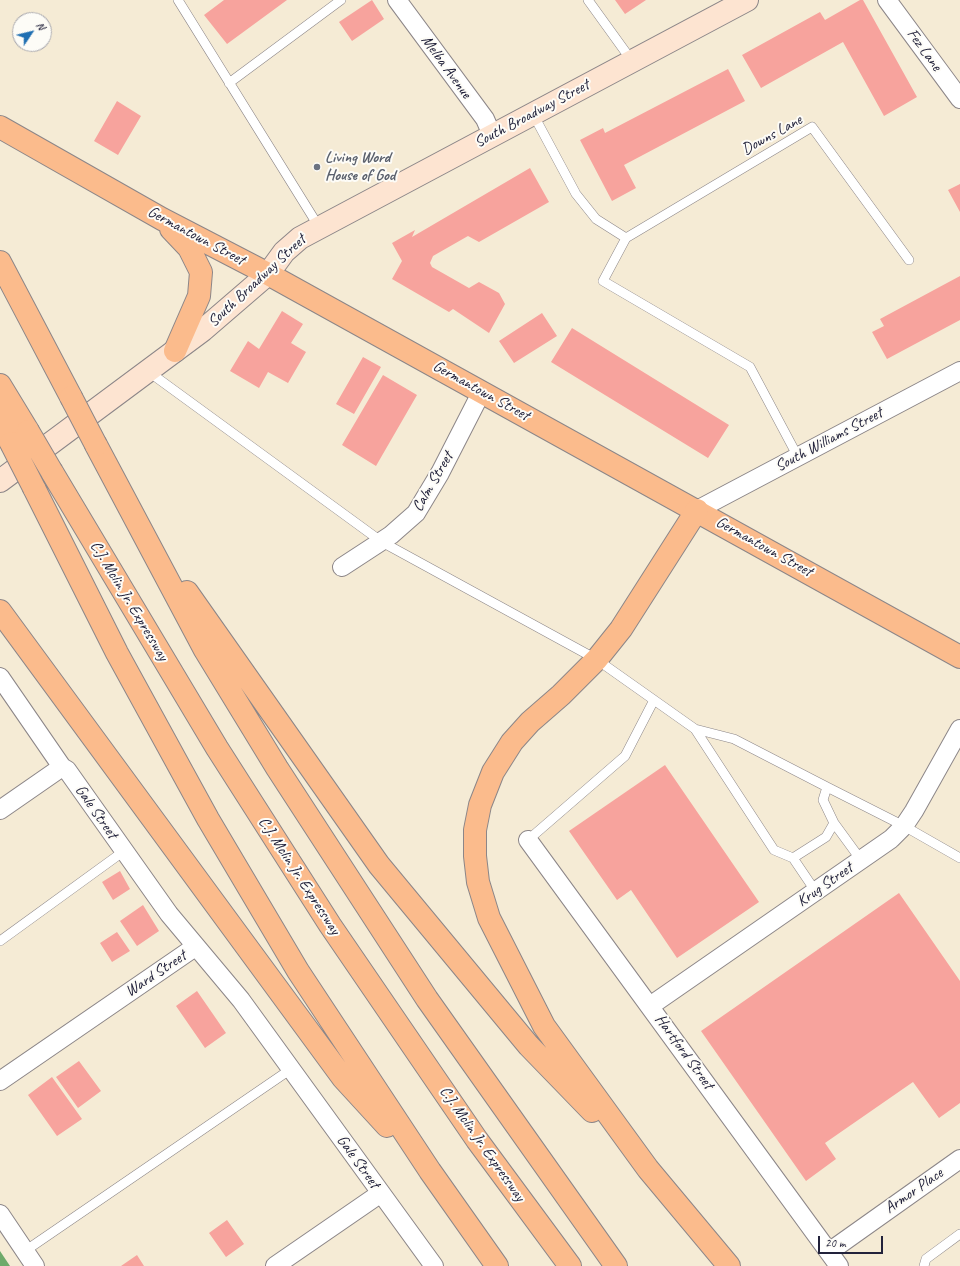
<!DOCTYPE html>
<style>
body{margin:0}
#map{position:relative;width:960px;height:1266px;overflow:hidden;background:#f5ebd5;font-family:Caveat,sans-serif}
canvas{display:block}
.north{position:absolute;left:12px;top:12px;width:40px;height:40px;box-sizing:border-box;background:#fdfcf7;border:1px solid #a5a5ac;border-radius:50%;rotate:55deg;font-size:11px;font-weight:700;line-height:16px;text-align:center;color:#22223b}
.north::after{content:'';display:block;margin:auto;width:14px;height:18px;background:#1f6fb2;clip-path:polygon(50% 0,100% 100%,50% 72%,0 100%)}
.scale{position:absolute;left:818px;top:1236px;width:65px;height:18px;box-sizing:border-box;border:2px solid #22223b;border-top:0;padding-left:5px;font-size:12px;line-height:14px;white-space:nowrap;color:#22223b;-webkit-text-stroke:3px #fdfcf7;paint-order:stroke}
</style>
<div id="map">
<canvas width="960" height="1266"></canvas>
<div class="north">N</div>
<div class="scale">20 m</div>
</div>
<script>
const g = document.querySelector('canvas').getContext('2d');
g.lineJoin = 'round';
function fill(path, color) { g.fillStyle = color; g.fill(path, 'evenodd'); }
const shape = rows => new Path2D(rows.map(r => 'M' + r).join(''));
function stroke(path, color, width, dash) { g.strokeStyle = color; g.lineWidth = width; g.lineCap = dash ? 'butt' : 'round'; g.setLineDash(dash || []); g.stroke(path); }
function drawText(font, color, halo, rows, align = 'center') {
  g.font = font + ' Caveat,sans-serif'; g.lineWidth = 4; g.setLineDash([]); g.textBaseline = 'middle'; g.strokeStyle = halo; g.fillStyle = color; for (const [text, x, y, turn = 0] of rows) {
    g.save(); g.translate(x, y); g.rotate((+turn || 0) * Math.PI / 180); g.textAlign = isNaN(turn) ? turn : align; if (halo) g.strokeText(text, 0, 0); g.fillText(text, 0, 0); g.restore();
  }
}
fill(shape([
 [0,1251,10,1266,0,1266]
]), '#6eaa6b');
fill(shape([
 [224,0,287,0,227,44,204,15],
 [372,0,384,19,352,41,339,22],
 [615,0,646,0,625,14],
 [860,0,863,0,917,97,884,116,843,42,761,88,742,55,820,12,825,20],
 [728,69,745,101,624,165,636,188,612,201,580,140,603,128,605,133],
 [117,101,141,116,118,155,94,141],
 [530,168,549,202,479,242,468,236,433,256,430,263,432,267,469,288,479,282,499,293,505,304,489,333,453,309,449,312,392,279,402,261,392,243,415,230,412,237],
 [960,184,960,212,948,190],
 [960,276,960,320,887,359,872,332,884,326,880,319],
 [282,311,303,324,291,343,306,352,288,383,268,372,259,388,230,371,248,341,259,349],
 [542,313,557,336,514,363,499,341],
 [572,328,729,425,708,458,551,362],
 [363,357,381,367,354,414,336,404],
 [383,375,417,395,376,466,342,445],
 [665,765,759,902,677,958,631,890,617,900,569,831],
 [120,871,130,889,113,900,102,882],
 [899,893,960,981,960,1103,939,1118,913,1082,825,1143,836,1159,806,1181,701,1031],
 [143,905,159,931,137,946,120,921],
 [117,932,130,951,112,962,100,943],
 [197,991,226,1033,205,1048,176,1006],
 [79,1061,101,1091,78,1108,56,1077],
 [52,1077,82,1119,57,1136,28,1095],
 [227,1220,244,1244,226,1257,209,1233],
 [137,1255,144,1266,121,1266]
]), '#f7a39d');
const lane = shape([
 [178,0,319,227],
 [588,0,632,61],
 [229,83,341,0],
 [533,114,576,194,596,219,626,238,603,281,750,367,798,457],
 [626,238,812,127,909,260],
 [149,372,382,542,596,659,695,729,774,850,793,858,826,837,834,823,823,800,827,787,904,826,960,858],
 [695,729,734,739,827,787],
 [834,823,861,860],
 [528,840,625,756,654,700],
 [793,858,816,892],
 [0,941,124,851],
 [25,1251,291,1069],
 [924,1266,926,1259,960,1234]
]);
const street = shape([
 [397,0,485,119,492,135],
 [887,0,960,99],
 [697,510,960,371],
 [342,567,391,535,416,513,440,473,482,391],
 [0,677,62,767,67,770,169,914,241,1000,434,1266],
 [0,810,62,767],
 [528,840,839,1266],
 [650,1006,891,839,904,826,914,811,960,729],
 [0,1081,195,947],
 [0,1214,35,1266],
 [829,1252,960,1159],
 [275,1266,381,1193]
]);
const secondary = shape([
 [0,481,203,330,268,274,284,252,300,238,747,0]
]);
const primary = shape([
 [0,127,162,219,268,274,960,657],
 [171,229,189,248,201,272,199,296,175,351]
]);
const highway = shape([
 [0,262,71,397],
 [0,385,28,431],
 [0,412,11,443],
 [96,445,205,650,277,768,427,999,616,1266],
 [52,472,217,748,330,925,477,1140,570,1266],
 [34,488,117,653,208,819,298,971,430,1171,497,1266],
 [697,510,621,629,597,659,561,695,530,722,512,742,493,772,480,805,475,830,475,856,478,882,489,918,544,1026,648,1169,729,1266],
 [187,592,379,865,529,1046,592,1111],
 [0,611,343,1078,387,1126]
]);
stroke(lane, '#8c8688', 10);
stroke(street, '#8c8688', 20);
stroke(secondary, '#8c8688', 24);
stroke(primary, '#8c8688', 24);
stroke(highway, '#8c8688', 24);
stroke(lane, '#fff', 9);
stroke(street, '#fff', 18);
stroke(secondary, '#fde4d1', 22);
stroke(primary, '#fbbb8c', 22);
stroke(highway, '#fbbb8c', 22);
const highwayBridge = shape([
 [71,397,96,445],
 [28,431,52,472],
 [11,443,34,488]
]);
stroke(highwayBridge, '#8c8688', 24, []);
stroke(highwayBridge, '#fbbb8c', 22);
for (const [x, y, r, color] of [
 [317,167,4,"#6b7280"]
]) { const dot = new Path2D(); dot.arc(x, y, r, 0, 2 * Math.PI); g.fillStyle = color; g.fill(dot); stroke(dot, '#fdfcf7', 1.5); }
drawText('16px', '#22223b', '#fdfcf7', [
 ["Fez Lane",924,50,54],
 ["Melba Avenue",446,67,54],
 ["South Broadway Street",532,114,-28],
 ["Downs Lane",772,135,-29],
 ["Germantown Street",196,236,28],
 ["South Broadway Street",257,281,-43],
 ["Germantown Street",481,391,29],
 ["South Williams Street",829,440,-28],
 ["Calm Street",433,482,-60],
 ["Germantown Street",764,547,29],
 ["C.J. Mclin Jr. Expressway",129,601,59],
 ["Gale Street",96,812,55],
 ["C.J. Mclin Jr. Expressway",299,876,57],
 ["Krug Street",825,885,-35],
 ["Ward Street",156,974,-34],
 ["Hartford Street",684,1052,54],
 ["C.J. Mclin Jr. Expressway",482,1144,55],
 ["Gale Street",358,1162,54],
 ["Armor Place",914,1191,-35]
]);
drawText('bold 16px', '#5b616d', '#fdfcf7', [
 ["Living Word",325,158],
 ["House of God",325,176]
], 'left');
</script>
